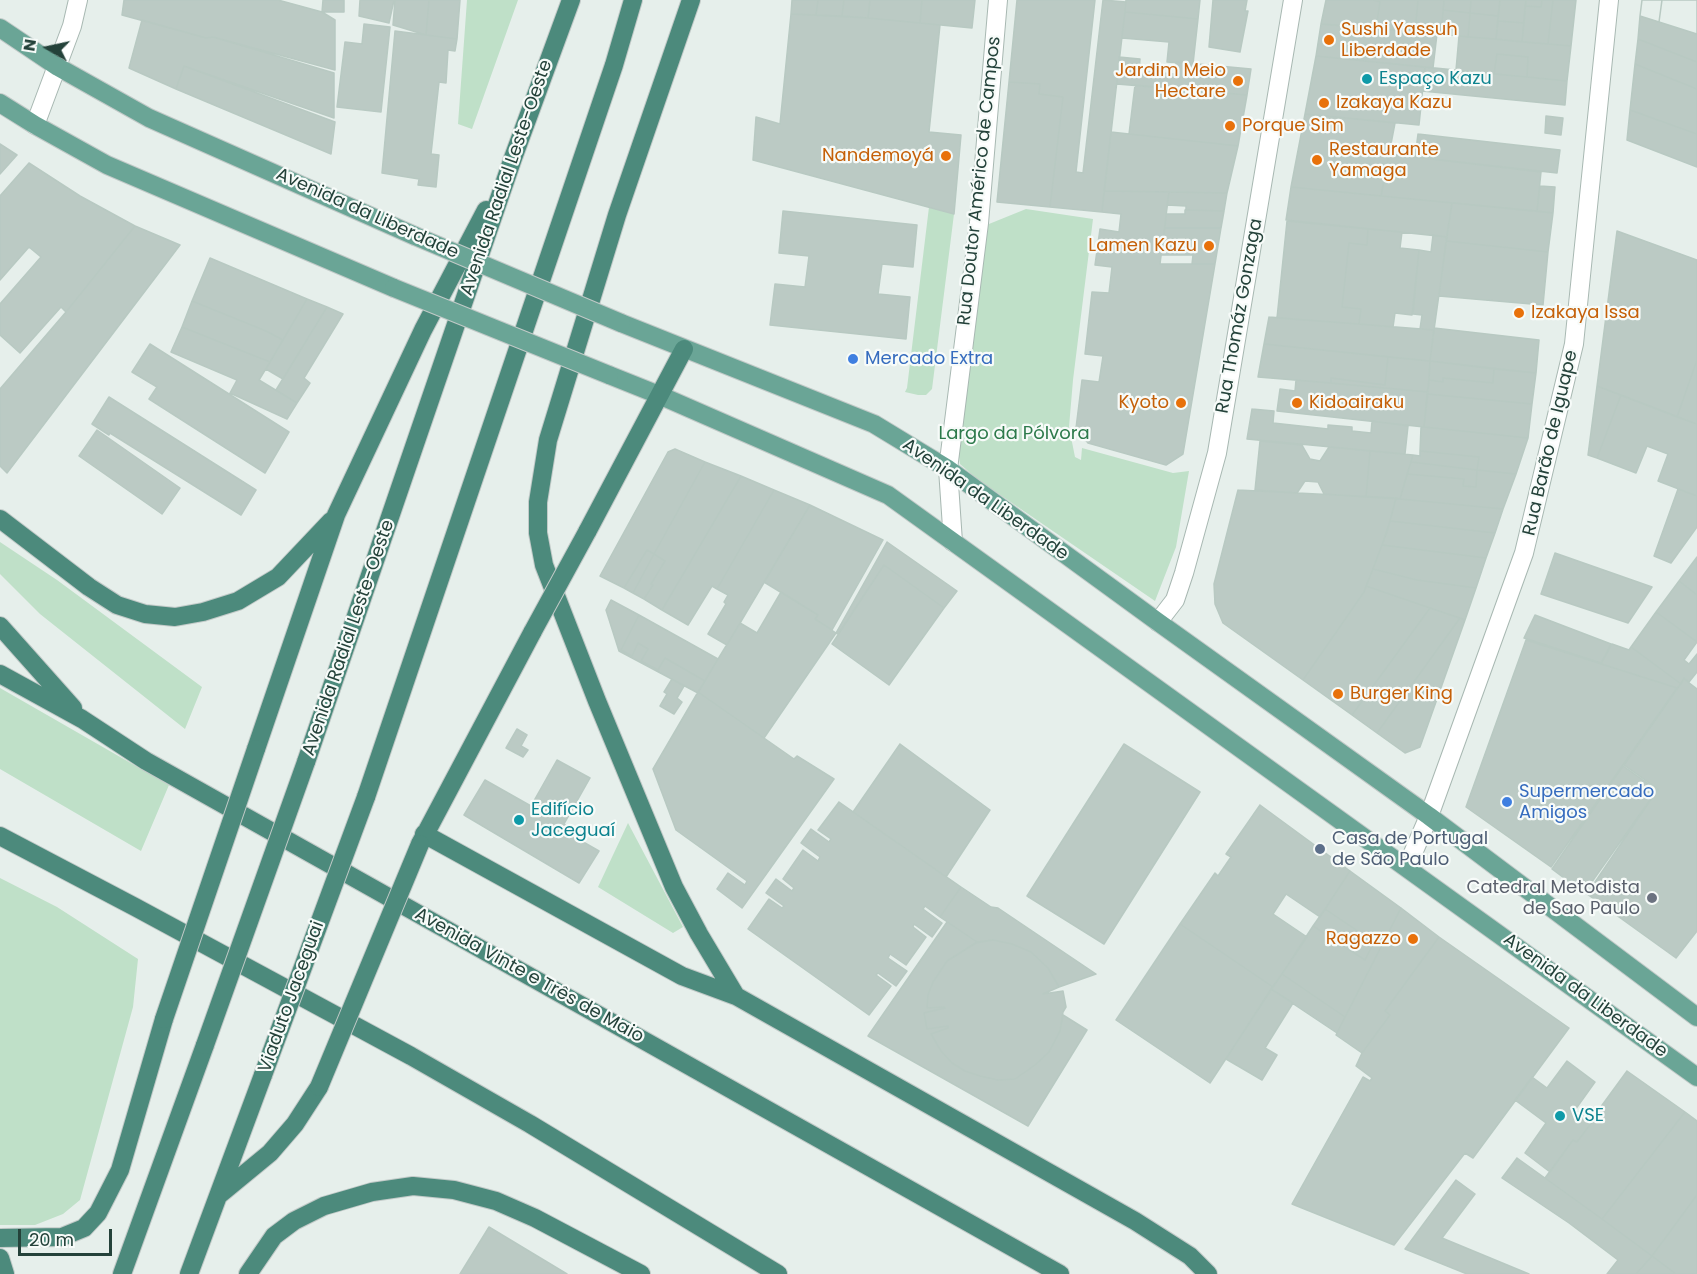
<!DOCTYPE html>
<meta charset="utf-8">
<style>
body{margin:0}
#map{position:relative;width:1697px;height:1274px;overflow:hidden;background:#e6efeb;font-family:Poppins,sans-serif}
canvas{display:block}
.north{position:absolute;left:18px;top:18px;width:60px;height:60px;-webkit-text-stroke:4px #f7fbf9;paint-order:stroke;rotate:279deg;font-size:16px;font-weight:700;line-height:24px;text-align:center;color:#24423a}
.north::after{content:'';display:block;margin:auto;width:21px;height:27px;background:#24423a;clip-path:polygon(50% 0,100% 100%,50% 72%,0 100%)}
.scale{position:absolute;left:18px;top:1229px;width:94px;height:27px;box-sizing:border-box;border:3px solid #24423a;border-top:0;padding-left:8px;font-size:18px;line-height:21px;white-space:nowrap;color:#24423a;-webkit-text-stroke:4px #f7fbf9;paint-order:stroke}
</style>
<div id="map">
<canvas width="1697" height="1274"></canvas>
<div class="north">N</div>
<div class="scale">20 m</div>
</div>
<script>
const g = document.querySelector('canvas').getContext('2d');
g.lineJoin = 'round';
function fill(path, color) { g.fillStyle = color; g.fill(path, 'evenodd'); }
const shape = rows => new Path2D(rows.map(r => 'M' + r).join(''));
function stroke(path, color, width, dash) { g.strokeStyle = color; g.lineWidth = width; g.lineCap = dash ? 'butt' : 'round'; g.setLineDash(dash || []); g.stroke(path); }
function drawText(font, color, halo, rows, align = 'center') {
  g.font = font + ' Poppins,sans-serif'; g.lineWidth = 4.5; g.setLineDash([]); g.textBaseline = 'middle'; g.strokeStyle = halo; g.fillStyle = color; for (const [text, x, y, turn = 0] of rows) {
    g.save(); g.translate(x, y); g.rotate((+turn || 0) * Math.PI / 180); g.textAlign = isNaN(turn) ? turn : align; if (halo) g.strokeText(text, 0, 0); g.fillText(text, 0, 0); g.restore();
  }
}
fill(shape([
 [467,0,518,0,472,129,458,124],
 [929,207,954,214,932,389,926,395,918,395,905,392,907,388],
 [1026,209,1093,219,1073,380,1069,427,1075,457,1081,460,1082,448,1173,473,1189,471,1176,547,1155,601,977,479,960,464,958,448,984,226],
 [0,542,57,580,202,687,185,729,40,614,0,574],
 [0,688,169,785,141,851,0,769],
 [628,823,683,927,673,933,598,887],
 [0,878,57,907,138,959,133,1007,80,1200,63,1214,35,1225,0,1225]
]), '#bfe0c8');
const building = shape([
 [124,0,278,0,322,12,335,20,335,70,213,37,206,38,122,15,124,0],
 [323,0,344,0,344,12,322,12,323,0],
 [360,0,394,0,389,23,359,16,360,0],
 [395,0,429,0,426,35,393,25,395,0],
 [429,0,460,0,457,39,426,35,429,0],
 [792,0,818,0,816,15,791,14,792,0],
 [818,0,844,0,842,16,816,15,818,0],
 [844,0,870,0,868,18,842,16,844,0],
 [870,0,922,0,920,23,868,18,870,0],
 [922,0,975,0,972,28,920,23,922,0],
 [1017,0,1095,0,1076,172,1083,173,1103,0,1126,2,1102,212,1050,207,1063,97,1039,94,1040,84,1009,82,1017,0],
 [1126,0,1200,0,1198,19,1125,12,1126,0],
 [1213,0,1247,0,1245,11,1248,11,1240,52,1209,47,1213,0],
 [1326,0,1373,0,1380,2,1376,28,1321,24,1326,0],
 [1373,0,1418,0,1415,32,1376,28,1380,2,1373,0],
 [1418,0,1444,0,1441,34,1415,32,1418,0],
 [1444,0,1471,0,1470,13,1443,10,1444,0],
 [1471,0,1500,0,1498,16,1470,13,1471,0],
 [1500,0,1526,0,1524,23,1498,21,1500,0],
 [1526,0,1542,0,1541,7,1525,6,1526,0],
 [1542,0,1553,0,1548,44,1522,42,1525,6,1541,7,1542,0],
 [1553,0,1576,0,1571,46,1548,44,1553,0],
 [1642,0,1662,0,1659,22,1640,16,1642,0],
 [1642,0,1697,0,1697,34,1640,16,1642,0],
 [1662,0,1697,0,1697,34,1659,22,1662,0],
 [1443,10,1470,13,1468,37,1441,34,1443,10],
 [1125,12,1198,19,1193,64,1167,62,1169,42,1122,38,1125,12],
 [1470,13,1498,16,1496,39,1468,37,1470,13],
 [791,14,868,18,940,25,929,132,961,135,954,214,753,160,756,117,780,124,791,14],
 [1640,16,1697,34,1697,62,1638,39,1640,16],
 [142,20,206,38,213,37,334,73,334,118,184,66,176,89,129,68,142,20],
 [1498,21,1524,23,1522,42,1496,39,1498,21],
 [364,24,390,27,381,112,337,107,345,42,362,44,364,24],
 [1321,24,1437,34,1433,68,1316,56,1321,24],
 [395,31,457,39,455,51,448,50,446,83,439,82,431,154,439,155,436,187,418,185,419,179,382,173,395,31],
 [1459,36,1571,46,1567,81,1527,77,1528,57,1497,54,1494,74,1456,70,1459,36],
 [1638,39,1697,62,1697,89,1635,64,1638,39],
 [1497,54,1528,57,1527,77,1494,74,1497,54],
 [1316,56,1425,67,1419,125,1305,114,1316,56],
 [1119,57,1140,59,1139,71,1175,74,1176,62,1251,69,1247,95,1117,84,1119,57],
 [1635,64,1697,89,1697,134,1630,110,1635,64],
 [184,66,335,122,331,154,176,89,184,66],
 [1425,67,1567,81,1565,105,1422,91,1425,67],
 [1009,82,1040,84,1039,94,1063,97,1050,207,997,202,1009,82],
 [1135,85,1247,95,1238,146,1129,134,1135,85],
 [1630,110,1697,134,1697,167,1627,140,1630,110],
 [1305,114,1395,123,1381,196,1291,187,1305,114],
 [1546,116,1563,118,1561,135,1545,133,1546,116],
 [1111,132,1238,146,1227,193,1104,191,1111,132],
 [1418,134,1560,150,1557,173,1415,157,1418,134],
 [0,144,17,155,0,174,0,144],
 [1389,154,1541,172,1537,211,1381,196,1389,154],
 [29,163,80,196,135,226,66,312,61,307,20,353,0,335,0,304,41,257,29,247,0,280,0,196,29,163],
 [1540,186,1555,187,1553,213,1537,211,1540,186],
 [1291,187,1452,203,1447,237,1286,220,1291,187],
 [1104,191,1169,192,1160,264,1215,264,1183,454,1166,465,1088,443,1076,428,1082,380,1099,382,1103,356,1085,354,1092,292,1109,293,1112,267,1095,265,1100,229,1119,232,1121,214,1102,212,1104,191],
 [1169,192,1227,193,1224,211,1186,210,1186,206,1167,205,1169,192],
 [1452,203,1553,213,1548,252,1446,241,1452,203],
 [1185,210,1224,211,1221,228,1165,228,1166,214,1185,214,1185,210],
 [783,211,917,225,913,267,882,264,878,294,910,297,906,339,770,325,775,284,805,287,809,256,779,253,783,211],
 [1287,221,1368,229,1367,245,1349,243,1342,307,1361,309,1359,324,1277,318,1287,221],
 [135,226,180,245,7,473,0,466,0,389,66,312,135,226],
 [1165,228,1221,228,1215,264,1192,264,1193,255,1161,255,1165,228],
 [1368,229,1402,232,1400,248,1419,250,1412,315,1395,313,1393,327,1359,324,1361,309,1342,307,1349,243,1367,245,1368,229],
 [1617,231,1697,260,1697,360,1677,417,1597,386,1617,231],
 [1433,235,1447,237,1434,330,1420,329,1422,315,1413,314,1419,250,1431,252,1433,235],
 [1446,241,1548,252,1543,305,1439,296,1446,241],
 [210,258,307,299,283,340,266,331,192,301,210,258],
 [307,299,327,307,283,379,266,369,307,299],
 [192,301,266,331,283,340,270,362,182,327,192,301],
 [327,307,343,314,304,378,310,383,297,403,276,390,327,307],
 [1269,317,1434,330,1430,361,1264,344,1269,317],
 [182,327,270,362,259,380,297,403,287,419,230,393,237,380,171,352,182,327],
 [1434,328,1539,340,1536,373,1430,361,1434,328],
 [150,344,289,432,265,473,149,399,157,387,132,372,150,344],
 [1264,344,1388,357,1385,385,1331,378,1331,383,1258,377,1264,344],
 [1388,357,1430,361,1428,392,1331,383,1331,378,1385,385,1388,357],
 [1697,360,1697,424,1677,417,1697,360],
 [1430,361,1494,369,1493,383,1443,378,1443,382,1429,380,1430,361],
 [1494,369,1536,373,1532,404,1427,394,1429,380,1443,382,1443,378,1493,383,1494,369],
 [1296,380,1428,392,1424,427,1277,411,1280,389,1295,391,1296,380],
 [1597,386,1621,395,1597,458,1588,455,1597,386],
 [1427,394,1532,404,1528,438,1424,427,1427,394],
 [1621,395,1697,424,1697,496,1658,481,1668,454,1647,446,1636,473,1597,458,1621,395],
 [109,397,256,490,241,515,110,433,109,435,92,424,109,397],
 [1252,409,1274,411,1273,423,1328,429,1328,425,1352,427,1352,431,1371,433,1372,421,1408,426,1405,454,1247,439,1252,409],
 [1421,427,1424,427,1528,438,1516,474,1477,470,1479,457,1420,451,1421,427],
 [97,430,180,488,162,514,79,456,97,430],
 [1260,441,1302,445,1310,459,1320,461,1329,447,1370,451,1366,497,1324,494,1318,482,1305,481,1297,493,1255,490,1260,441],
 [675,449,705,462,654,554,647,550,624,588,600,576,668,452,675,449],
 [1370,451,1413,455,1400,499,1366,497,1370,451],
 [1420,451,1479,457,1477,470,1411,462,1413,455,1420,456,1420,451],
 [705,462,741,476,662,610,644,599,653,585,651,584,665,561,654,554,705,462],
 [1411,462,1477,470,1476,487,1463,486,1464,479,1407,474,1411,462],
 [1477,470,1516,474,1503,509,1400,499,1407,474,1464,479,1463,486,1476,487,1477,470],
 [741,476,774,490,717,589,712,586,688,625,662,610,741,476],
 [1678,489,1697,496,1697,527,1671,563,1654,556,1678,489],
 [774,490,810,505,727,645,708,634,726,604,724,602,728,595,717,589,774,490],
 [1238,490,1396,498,1387,532,1364,592,1303,680,1223,623,1215,604,1214,584,1238,490],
 [1396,498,1400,499,1503,509,1495,533,1390,521,1396,498],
 [810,505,883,540,832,630,815,619,818,615,764,582,810,505],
 [1390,521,1495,533,1486,558,1382,545,1390,521],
 [887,542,957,591,944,608,884,565,838,634,836,633,887,542],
 [1382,545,1486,558,1476,588,1417,580,1373,569,1382,545],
 [647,550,654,554,633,593,624,588,647,550],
 [1555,553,1652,587,1628,623,1541,594,1555,553],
 [654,554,665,561,651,584,653,585,644,599,633,593,654,554],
 [1697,557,1697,595,1679,581,1697,557],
 [884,565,944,608,889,685,832,644,884,565],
 [1373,569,1417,580,1476,588,1465,620,1366,586,1373,569],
 [1679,581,1697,595,1697,642,1656,612,1679,581],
 [1366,586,1430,608,1352,715,1303,680,1364,592,1366,586],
 [781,592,818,615,815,619,836,633,764,738,698,692,740,623,757,633,781,592],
 [611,600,639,615,621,650,632,656,638,643,648,649,641,661,658,670,665,658,705,681,698,693,619,651,606,610,611,600],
 [1430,608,1460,618,1377,733,1352,715,1430,608],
 [1656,612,1697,642,1684,660,1689,664,1697,654,1697,672,1689,682,1684,678,1681,684,1631,647,1656,612],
 [639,615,718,659,705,681,665,658,658,670,641,661,648,649,638,643,632,656,621,650,639,615],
 [1535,615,1611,644,1601,663,1524,638,1535,615],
 [1460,618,1465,620,1420,747,1405,753,1377,733,1460,618],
 [1526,640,1677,688,1551,867,1466,807,1526,640],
 [1612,644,1629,650,1631,647,1681,684,1677,688,1601,664,1612,644],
 [672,679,684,686,677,698,682,702,674,714,660,706,667,694,664,692,672,679],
 [1684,679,1697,689,1697,931,1676,958,1587,894,1658,789,1624,765,1684,679],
 [698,692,794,759,797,756,834,779,742,908,717,889,728,873,745,885,747,881,676,830,653,769,698,692],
 [517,729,527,735,521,746,528,750,523,757,506,748,517,729],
 [900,744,990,810,946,877,853,812,900,744],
 [1124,744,1200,792,1104,944,1027,896,1124,744],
 [557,760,590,778,564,824,567,826,564,831,599,851,579,883,464,815,485,780,531,806,557,760],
 [1623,766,1657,790,1584,893,1552,869,1623,766],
 [839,802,961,887,940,917,925,906,923,909,942,923,932,937,914,924,913,927,926,937,906,965,890,954,888,958,907,971,896,986,878,973,876,975,891,986,869,1015,748,929,769,899,782,908,784,906,766,893,776,879,792,891,794,888,783,879,803,850,818,861,820,857,801,843,811,829,829,842,831,839,818,830,839,802],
 [1260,805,1350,871,1320,917,1286,894,1273,914,1307,937,1273,987,1180,924,1215,873,1218,876,1231,857,1226,854,1260,805],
 [1350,871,1401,908,1345,1017,1282,974,1313,926,1365,960,1374,942,1325,909,1350,871],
 [961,887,991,907,998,908,1096,974,1059,987,1048,968,1031,952,1012,944,993,940,977,942,940,917,961,887],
 [1401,908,1439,937,1385,1011,1390,1015,1362,1053,1336,1035,1401,908],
 [1325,909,1374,942,1365,960,1313,926,1325,909],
 [947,922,977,942,947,961,933,982,928,995,927,1008,944,1007,945,1008,924,1013,927,1029,948,1026,948,1028,931,1034,941,1051,952,1063,965,1071,980,1076,998,1080,1015,1079,1035,1065,1049,1052,1060,1031,1063,1015,1087,1030,1028,1126,868,1036,947,922],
 [1180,924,1273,987,1210,1083,1116,1020,1180,924],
 [1439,937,1569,1028,1473,1158,1465,1153,1394,1245,1292,1204,1363,1077,1370,1081,1372,1078,1356,1066,1362,1053,1390,1015,1385,1011,1439,937],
 [993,940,1012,944,1031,952,1048,968,1059,987,1043,994,1063,991,1066,1007,1063,1012,1060,1031,1049,1052,1035,1065,1015,1079,998,1080,980,1076,965,1071,952,1063,941,1051,931,1034,948,1028,948,1026,927,1029,924,1013,945,1008,944,1007,927,1008,928,995,933,982,947,961,976,943,993,940],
 [1282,974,1345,1017,1337,1033,1271,989,1282,974],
 [1271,989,1293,1003,1265,1048,1277,1055,1262,1080,1226,1059,1271,989],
 [1567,1061,1595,1082,1575,1110,1592,1122,1577,1142,1573,1140,1550,1172,1525,1153,1546,1123,1515,1100,1532,1077,1547,1088,1567,1061],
 [1627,1071,1685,1112,1602,1219,1545,1178,1573,1140,1577,1142,1602,1109,1600,1108,1627,1071],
 [1685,1112,1697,1121,1697,1195,1652,1256,1602,1219,1685,1112],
 [1517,1158,1602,1219,1652,1256,1636,1274,1607,1274,1618,1260,1569,1223,1502,1178,1517,1158],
 [1456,1180,1475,1194,1442,1238,1529,1274,1467,1274,1405,1249,1456,1180],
 [1697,1195,1697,1274,1676,1274,1652,1256,1697,1195],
 [489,1227,567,1274,460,1274,489,1227],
 [1652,1256,1676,1274,1636,1274,1652,1256]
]);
fill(building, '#bbcac4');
stroke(building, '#b8c9c2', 1.5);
const minor = shape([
 [35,125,72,26,78,0],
 [953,542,948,469,979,223,998,0],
 [1158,622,1175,600,1184,573,1217,453,1293,0]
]);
const tertiary = shape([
 [1407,867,1429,816,1524,553,1574,344,1609,0]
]);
const primary = shape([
 [0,28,58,67,149,118,415,236],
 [0,103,35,125,107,165,394,288],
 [621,323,874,424,948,469,1158,622,1429,816,1697,1017],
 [609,375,659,395,888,495,1697,1077]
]);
const trunk = shape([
 [691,0,617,215,548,440,538,502,538,533,544,565,597,701,674,887,699,934,736,996],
 [0,519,89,587,117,605,145,614,175,617,203,612,238,601,278,577,331,521],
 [587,532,684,349],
 [0,626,73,708],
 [0,674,82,719,146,761,1060,1274],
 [256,749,336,515,423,330,486,210],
 [306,762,513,158,571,0],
 [366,797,614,65,633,0],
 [424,834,682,976,736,996,1135,1221,1190,1256,1208,1274],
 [0,836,135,907,411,1056,530,1124,778,1274],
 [420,844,533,631],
 [219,1195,270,1153,295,1124,319,1087],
 [0,1238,62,1237,84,1228,98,1213,120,1170,164,1019],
 [0,1258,5,1274],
 [122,1274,205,1045],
 [189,1274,263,1075],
 [248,1274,274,1236,294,1221,324,1206,372,1192,413,1186,454,1190,496,1201,535,1218,641,1274]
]);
stroke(minor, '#a8b8b2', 20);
stroke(tertiary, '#a8b8b2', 20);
stroke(primary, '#c2cac8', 20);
stroke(trunk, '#c2cac8', 20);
stroke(minor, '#fff', 18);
stroke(tertiary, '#fff', 18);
stroke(primary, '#6aa596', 18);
stroke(trunk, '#4c8a7c', 18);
const primaryBridge = shape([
 [415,236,621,323],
 [394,288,609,375]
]);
const trunkBridge = shape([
 [533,631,587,532],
 [164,1019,256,749],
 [205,1045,306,762],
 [263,1075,366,797],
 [319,1087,420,844]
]);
stroke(primaryBridge, '#c2cac8', 20, []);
stroke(trunkBridge, '#c2cac8', 20, []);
stroke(primaryBridge, '#6aa596', 18);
stroke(trunkBridge, '#4c8a7c', 18);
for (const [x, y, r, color] of [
 [1329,40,6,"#e8710a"],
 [1367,79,6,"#0f9aa8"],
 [1238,81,6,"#e8710a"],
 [1324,103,6,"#e8710a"],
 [1230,126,6,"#e8710a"],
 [946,156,6,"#e8710a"],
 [1317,160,6,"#e8710a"],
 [1209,246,6,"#e8710a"],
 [1519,313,6,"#e8710a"],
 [853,359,6,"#3f7fe0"],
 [1181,403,6,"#e8710a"],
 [1297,403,6,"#e8710a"],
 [1338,694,6,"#e8710a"],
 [1507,802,6,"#3f7fe0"],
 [519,820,6,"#0f9aa8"],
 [1320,849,6,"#5c6f8a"],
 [1652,898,6,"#6b7280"],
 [1413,939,6,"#e8710a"],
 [1560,1116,6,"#0f9aa8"]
]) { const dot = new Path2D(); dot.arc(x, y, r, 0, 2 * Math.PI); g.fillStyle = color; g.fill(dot); stroke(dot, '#f7fbf9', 2); }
drawText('18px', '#c56008', '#f7fbf9', [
 ["Sushi Yassuh",1341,30],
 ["Liberdade",1341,51],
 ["Jardim Meio",1226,71,"right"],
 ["Hectare",1226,92,"right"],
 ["Izakaya Kazu",1336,103],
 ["Porque Sim",1242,126],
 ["Restaurante",1329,150],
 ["Yamaga",1329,171],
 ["Nandemoyá",934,156,"right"],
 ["Lamen Kazu",1197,246,"right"],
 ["Izakaya Issa",1531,313],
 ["Kyoto",1169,403,"right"],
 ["Kidoairaku",1309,403],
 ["Burger King",1350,694],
 ["Ragazzo",1401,939,"right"]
], 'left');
drawText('18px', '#0d838f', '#f7fbf9', [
 ["Espaço Kazu",1379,79],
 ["Edifício",531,810],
 ["Jaceguaí",531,831],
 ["VSE",1572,1116]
], 'left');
drawText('18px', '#24423a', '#f7fbf9', [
 ["Avenida Radial Leste-Oeste",507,178,-71],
 ["Rua Doutor Américo de Campos",980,181,-84],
 ["Avenida da Liberdade",367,214,24],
 ["Rua Thomáz Gonzaga",1240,316,-80],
 ["Rua Barão de Iguape",1551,443,-77],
 ["Avenida da Liberdade",985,500,35],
 ["Avenida Radial Leste-Oeste",349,638,-71],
 ["Avenida Vinte e Três de Maio",529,976,29],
 ["Avenida da Liberdade",1585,996,36],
 ["Viaduto Jaceguai",292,997,-70]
]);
drawText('18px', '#366cbe', '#f7fbf9', [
 ["Mercado Extra",865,359],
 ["Supermercado",1519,792],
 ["Amigos",1519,813]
], 'left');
drawText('18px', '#2d7a4b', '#f7fbf9', [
 ["Largo da Pólvora",1014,434]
]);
drawText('18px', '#4e5e75', '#f7fbf9', [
 ["Casa de Portugal",1332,839],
 ["de São Paulo",1332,860]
], 'left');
drawText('18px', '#5b616d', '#f7fbf9', [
 ["Catedral Metodista",1640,888],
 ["de Sao Paulo",1640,909]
], 'right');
</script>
